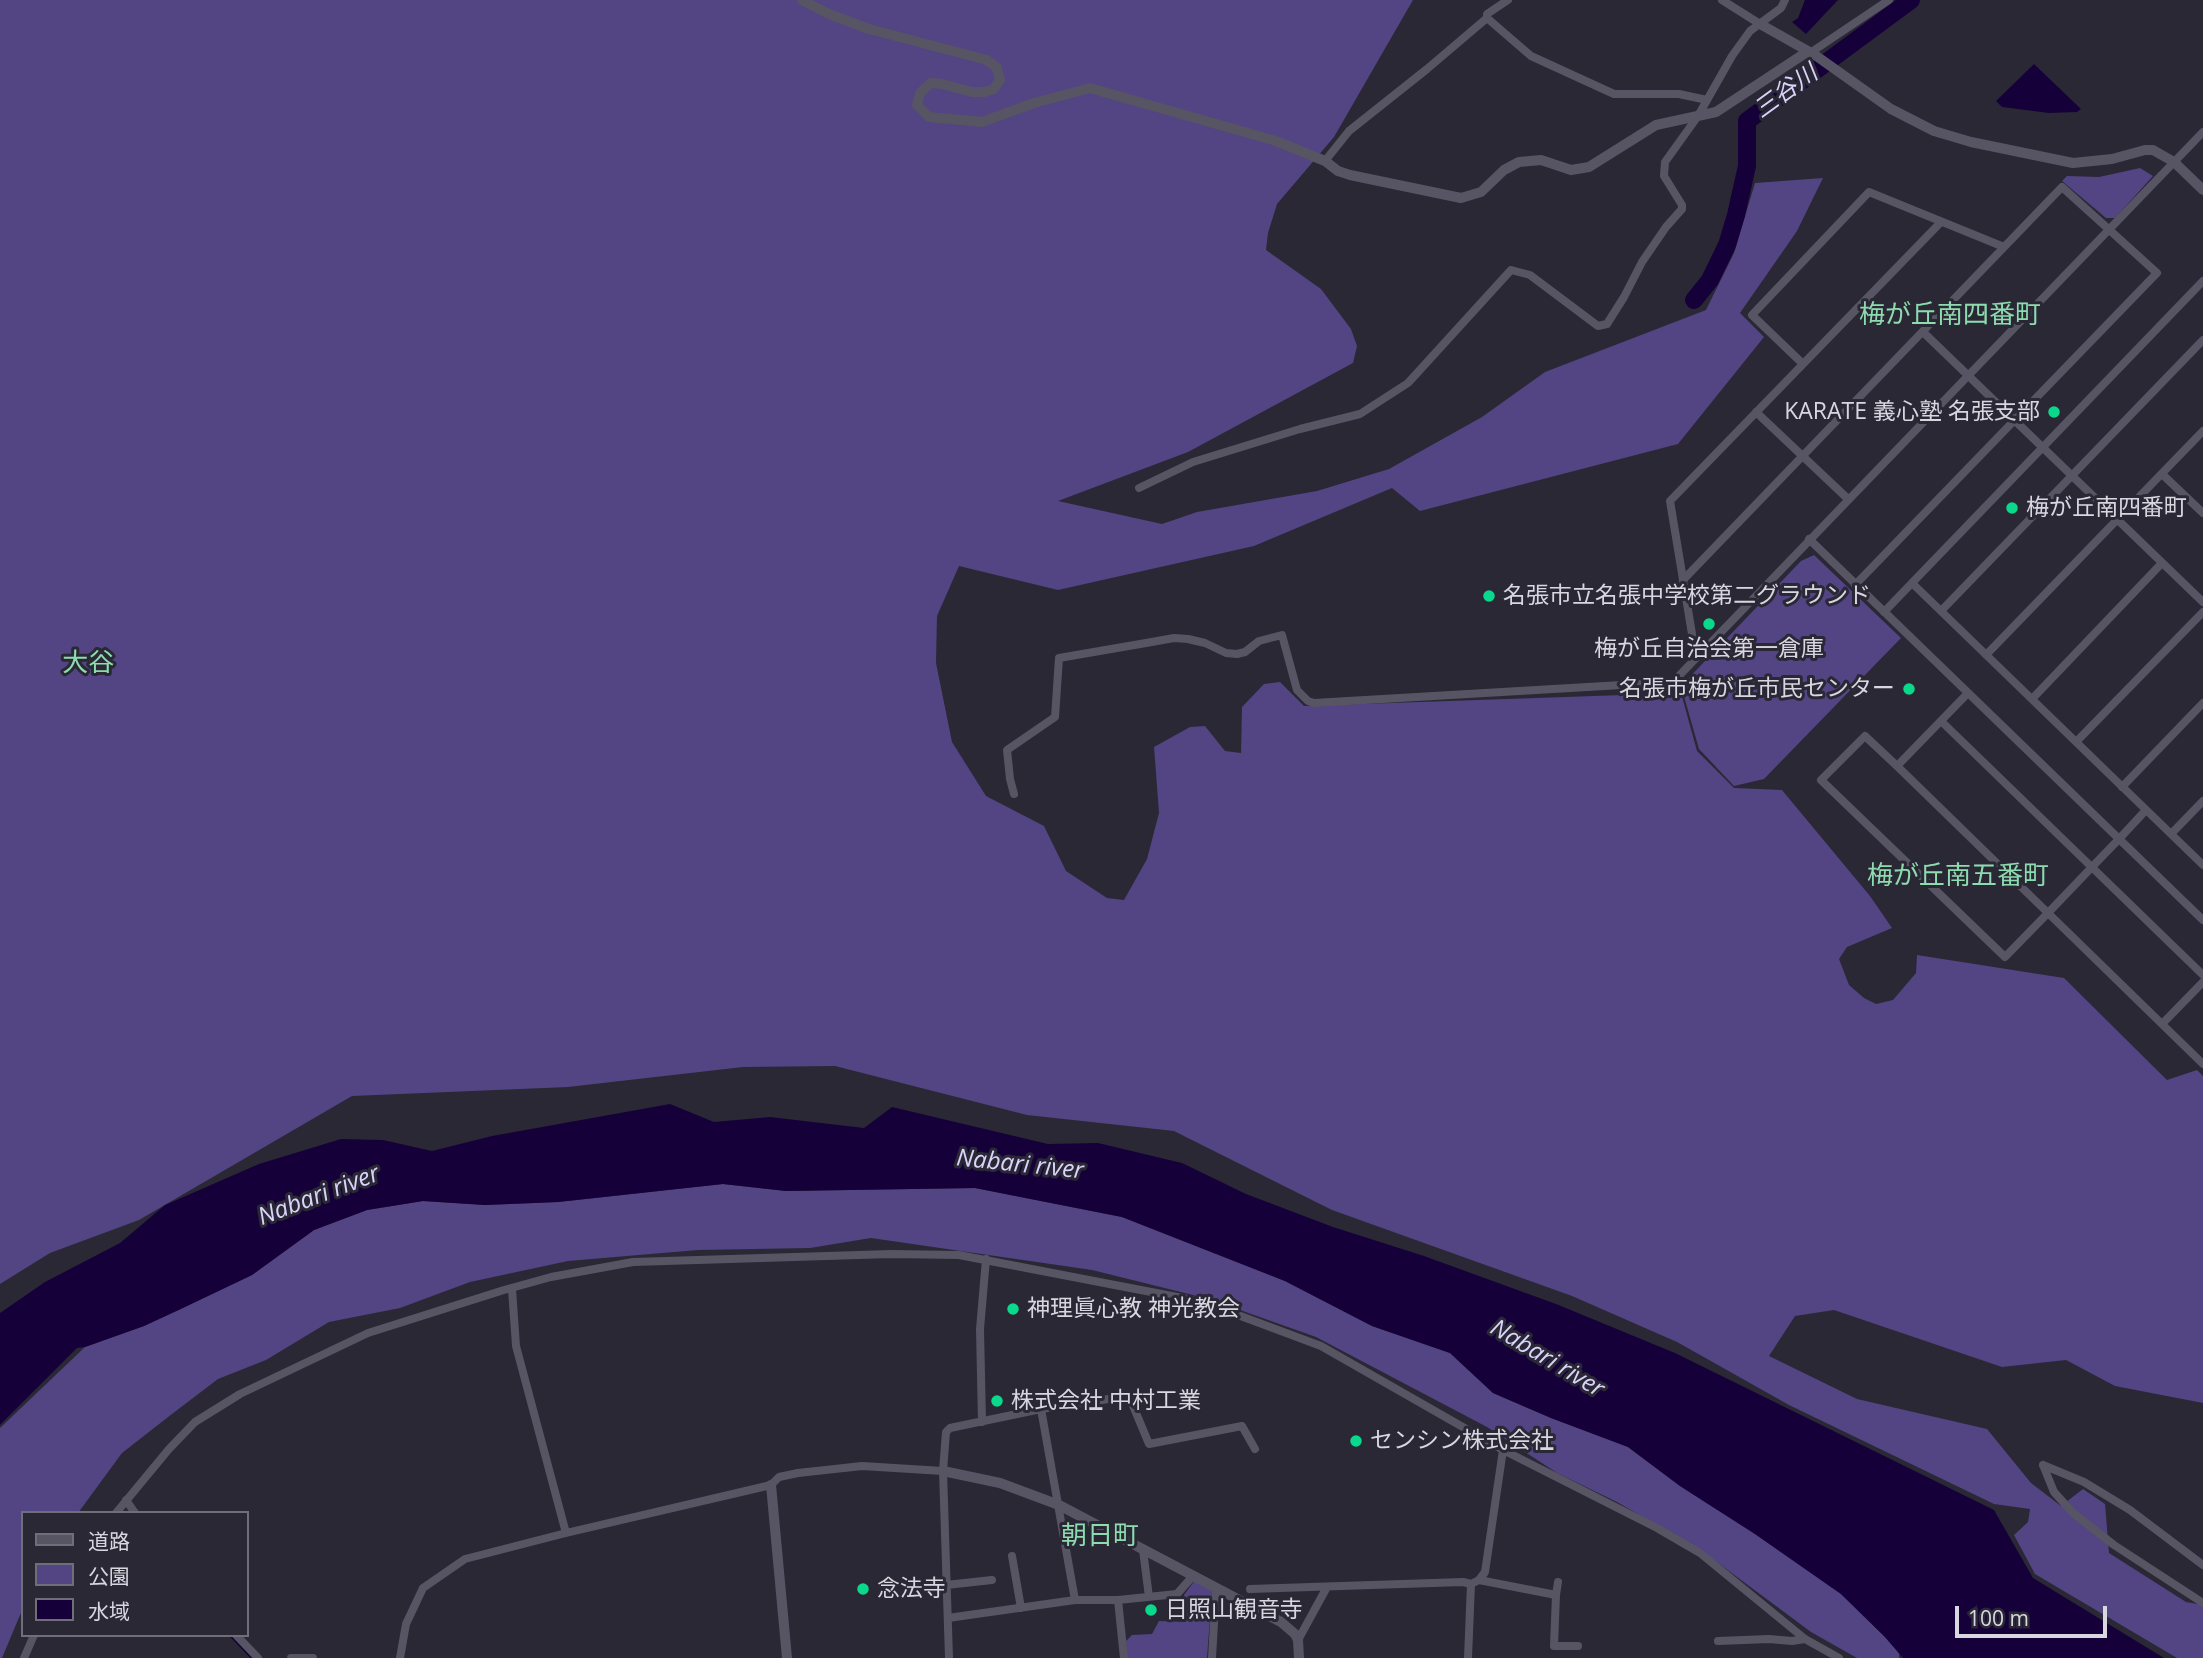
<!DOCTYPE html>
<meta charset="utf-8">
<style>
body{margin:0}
#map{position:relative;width:2203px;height:1658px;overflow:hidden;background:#2a2835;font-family:"Open Sans","Noto Sans JP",sans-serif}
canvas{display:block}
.legend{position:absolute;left:21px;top:1511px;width:228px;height:126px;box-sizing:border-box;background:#2a2835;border:2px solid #706e79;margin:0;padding:9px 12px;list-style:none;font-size:21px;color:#d8d6df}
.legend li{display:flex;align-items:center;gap:14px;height:35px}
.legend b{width:35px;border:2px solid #706e79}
.scale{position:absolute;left:1955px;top:1606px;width:152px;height:32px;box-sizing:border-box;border:4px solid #d8d6df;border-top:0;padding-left:9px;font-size:21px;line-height:24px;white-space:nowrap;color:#d8d6df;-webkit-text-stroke:5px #2a2835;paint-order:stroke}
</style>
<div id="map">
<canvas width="2203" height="1658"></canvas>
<ul class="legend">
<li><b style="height:9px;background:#575564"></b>道路</li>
<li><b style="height:19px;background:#534483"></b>公園</li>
<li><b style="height:19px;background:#16003a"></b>水域</li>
</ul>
<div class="scale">100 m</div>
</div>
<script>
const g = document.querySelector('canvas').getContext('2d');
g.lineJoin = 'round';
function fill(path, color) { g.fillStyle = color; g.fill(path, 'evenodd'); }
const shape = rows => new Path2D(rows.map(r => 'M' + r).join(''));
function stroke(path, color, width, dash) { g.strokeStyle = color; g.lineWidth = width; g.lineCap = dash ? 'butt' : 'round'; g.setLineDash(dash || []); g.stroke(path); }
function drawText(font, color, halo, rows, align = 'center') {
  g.font = font + ' "Open Sans","Noto Sans JP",sans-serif'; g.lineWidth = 6; g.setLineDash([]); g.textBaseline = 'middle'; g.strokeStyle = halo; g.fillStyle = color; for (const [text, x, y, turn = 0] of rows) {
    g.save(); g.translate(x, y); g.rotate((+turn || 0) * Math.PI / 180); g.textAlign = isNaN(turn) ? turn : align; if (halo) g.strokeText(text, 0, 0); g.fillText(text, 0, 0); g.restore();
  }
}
fill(shape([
 [0,0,1413,0,1334,137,1277,204,1268,233,1266,250,1321,289,1351,329,1357,346,1353,363,1188,452,1058,501,1162,524,1197,512,1317,491,1389,469,1482,417,1545,372,1706,310,1734,253,1755,183,1823,178,1797,231,1740,313,1764,337,1678,444,1420,511,1392,488,1254,546,1058,590,959,566,937,616,936,663,952,742,986,796,1044,826,1066,871,1107,898,1124,900,1147,859,1159,813,1154,747,1190,727,1205,726,1225,751,1241,753,1242,707,1264,684,1280,682,1304,706,1681,693,1697,751,1734,788,1782,790,1870,896,1892,928,1847,947,1839,959,1849,985,1864,998,1876,1004,1893,1000,1916,973,1917,955,2064,978,2167,1080,2197,1070,2203,1076,2203,1403,2115,1386,2066,1360,2002,1367,1834,1310,1795,1316,1769,1356,1857,1399,1987,1429,2031,1483,2061,1506,2083,1489,2105,1504,2109,1553,2186,1602,2203,1605,2203,1658,2177,1658,2035,1574,2014,1535,2028,1522,2030,1509,1994,1504,1789,1405,1677,1342,1572,1296,1332,1210,1174,1131,1027,1115,835,1066,743,1067,568,1087,352,1096,139,1220,50,1253,0,1284],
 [2140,168,2153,176,2115,218,2106,218,2062,181,2067,176,2099,177],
 [1814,555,1901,638,1764,779,1734,786,1699,749,1681,686,1801,561],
 [723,1184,786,1191,975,1188,1122,1217,1285,1281,1372,1326,1450,1353,1493,1393,1551,1418,1628,1447,1680,1486,1755,1534,1841,1594,1885,1637,1899,1653,1899,1658,1857,1658,1811,1632,1702,1551,1617,1502,1557,1473,1487,1427,1316,1337,1209,1299,1092,1270,871,1238,810,1248,698,1250,568,1261,470,1282,400,1308,329,1322,266,1360,218,1379,172,1414,122,1453,78,1513,23,1513,23,1608,2,1658,0,1658,0,1428,85,1347,144,1326,252,1275,314,1230,367,1210,423,1201,485,1205,558,1202],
 [1195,1580,1212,1591,1207,1658,1127,1658,1126,1641,1132,1635,1152,1634,1159,1621,1186,1622,1184,1595]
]), '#534483');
fill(shape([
 [1805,0,1838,0,1806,34,1792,22,1798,18],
 [2034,64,2081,109,2077,112,2049,113,2002,107,1996,101],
 [670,1104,714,1122,770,1117,864,1128,892,1107,1048,1144,1098,1143,1182,1163,1246,1194,1333,1227,1424,1256,1556,1304,1675,1353,1994,1510,2033,1578,2164,1658,1903,1658,1885,1637,1841,1594,1755,1534,1680,1486,1628,1447,1551,1418,1493,1393,1450,1353,1372,1326,1285,1281,1122,1217,975,1188,786,1191,723,1184,558,1202,485,1205,423,1201,367,1210,314,1230,252,1275,183,1308,144,1326,85,1347,77,1348,0,1425,0,1313,45,1282,120,1243,165,1205,259,1164,341,1139,383,1140,432,1151,492,1136]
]), '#16003a');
stroke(shape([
 [230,1635,252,1658]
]), '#16003a', 2.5);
stroke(shape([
 [1694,300,1710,280,1727,245,1736,215,1747,166,1747,121,1911,0]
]), '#16003a', 18);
stroke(shape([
 [1722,0,1760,24],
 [1487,18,1531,56,1614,94,1679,94,1707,100],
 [1810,53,1889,0],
 [1325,161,1349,131,1427,69,1487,18,1487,14,1508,0],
 [1923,332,2203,602],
 [1803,364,1752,315,1869,192,2004,247],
 [1756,412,1848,499],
 [2162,474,2203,513],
 [1139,488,1193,462,1300,429,1360,414,1408,383,1511,270,1530,275,1598,326,1607,324,1624,297,1642,262,1666,227,1682,209,1682,205,1664,176,1665,162,1698,116,1732,56,1750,31,1781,8,1785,0],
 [1809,539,2203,920],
 [1683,580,2062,187,2157,273,1855,585],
 [1912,583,2203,865],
 [1941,611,2203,340],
 [1884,612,2203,281],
 [1986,655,2203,431],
 [1696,658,1670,501,1941,222],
 [2032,699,2162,563],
 [1941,721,2203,975],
 [2076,742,2203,612],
 [1897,766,1968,693],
 [2122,787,2203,703],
 [1014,794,1010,779,1007,750,1055,717,1059,658,1146,643,1174,638,1188,639,1205,643,1226,653,1237,654,1245,652,1259,641,1282,635,1297,690,1308,701,1314,703,1673,682,2203,132],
 [2146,810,2119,839,2092,867,2048,913,2005,957,1821,780,1865,736,1897,766,2048,913,2203,1064],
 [2171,834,2203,801],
 [2162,1024,2203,982],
 [512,1289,516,1346,566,1533],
 [1041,1409,1075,1600],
 [982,1422,980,1329,986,1259],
 [2043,1465,2054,1492,2073,1513,2114,1545,2203,1603],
 [2043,1465,2084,1482,2130,1510,2203,1565],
 [126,1500,135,1513],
 [116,1513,169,1449,195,1422,240,1394,368,1333,504,1290,551,1277,633,1262,891,1254,959,1255,1203,1302,1321,1346,1503,1450,1657,1528,1700,1553,1805,1639,1839,1658],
 [1143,1550,1149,1597],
 [1012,1556,1021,1608],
 [1479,1580,1556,1595,1554,1646,1578,1646],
 [946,1585,992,1580],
 [1250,1589,1463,1582,1471,1584,1479,1580,1485,1572,1503,1450],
 [1556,1595,1558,1582],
 [1118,1600,1124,1658],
 [948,1618,1075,1600,1118,1600,1177,1594,1192,1577],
 [236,1635,258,1658],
 [1298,1640,1327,1587],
 [1718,1641,1769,1639,1792,1641,1805,1639],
 [24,1658,34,1635],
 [291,1658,313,1658],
 [400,1658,406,1624,423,1588,465,1559,566,1533,771,1485,779,1477,798,1473,862,1466,943,1471],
 [949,1658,943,1471,946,1432,950,1428,1041,1409,1129,1396,1149,1444,1242,1426,1255,1449],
 [1212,1658,1216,1589],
 [1468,1658,1471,1584]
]), '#575564', 8);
stroke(shape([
 [802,0,829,14,869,29,987,60,997,68,1000,80,994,89,984,92,972,92,942,84,931,83,920,93,917,105,929,117,982,122,1034,103,1090,88,1276,141,1325,161,1338,171,1350,175,1461,198,1481,192,1504,170,1519,162,1541,160,1571,170,1589,167,1656,125,1716,112,1807,52],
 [1760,24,1815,55,1891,109,1934,131,1971,142,2073,163,2112,159,2145,150,2153,150,2174,162,2203,190],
 [943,1471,1000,1483,1059,1505,1281,1622,1295,1634,1298,1640,1299,1658],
 [771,1485,787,1658]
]), '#575564', 10);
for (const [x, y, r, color] of [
 [2054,412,7,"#0ad98b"],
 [2012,508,7,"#0ad98b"],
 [1489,596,7,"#0ad98b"],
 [1709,624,7,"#0ad98b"],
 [1909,689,7,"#0ad98b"],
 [1013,1309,7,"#0ad98b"],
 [997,1401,7,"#0ad98b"],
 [1356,1441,7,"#0ad98b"],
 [863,1589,7,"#0ad98b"],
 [1151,1610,7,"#0ad98b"]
]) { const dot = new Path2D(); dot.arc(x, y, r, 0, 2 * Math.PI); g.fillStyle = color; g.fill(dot); stroke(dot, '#2a2835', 2.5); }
drawText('23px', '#d8d6df', '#2a2835', [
 ["KARATE 義心塾 名張支部",2040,412,"right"],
 ["梅が丘南四番町",2026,508],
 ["名張市立名張中学校第二グラウンド",1503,596],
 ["梅が丘自治会第一倉庫",1709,649,"center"],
 ["名張市梅が丘市民センター",1895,689,"right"],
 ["神理眞心教 神光教会",1027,1309],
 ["株式会社 中村工業",1011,1401],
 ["センシン株式会社",1370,1441],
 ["念法寺",877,1589],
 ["日照山観音寺",1165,1610]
], 'left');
drawText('italic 24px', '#dad4fc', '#2a2835', [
 ["三谷川",1786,92,-36],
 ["Nabari river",1020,1165,6],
 ["Nabari river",319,1196,-21],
 ["Nabari river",1547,1359,31]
]);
drawText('26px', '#8ddbaf', '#2a2835', [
 ["梅が丘南四番町",1950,316],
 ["大谷",88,664],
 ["梅が丘南五番町",1958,877],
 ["朝日町",1100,1537]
]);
</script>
